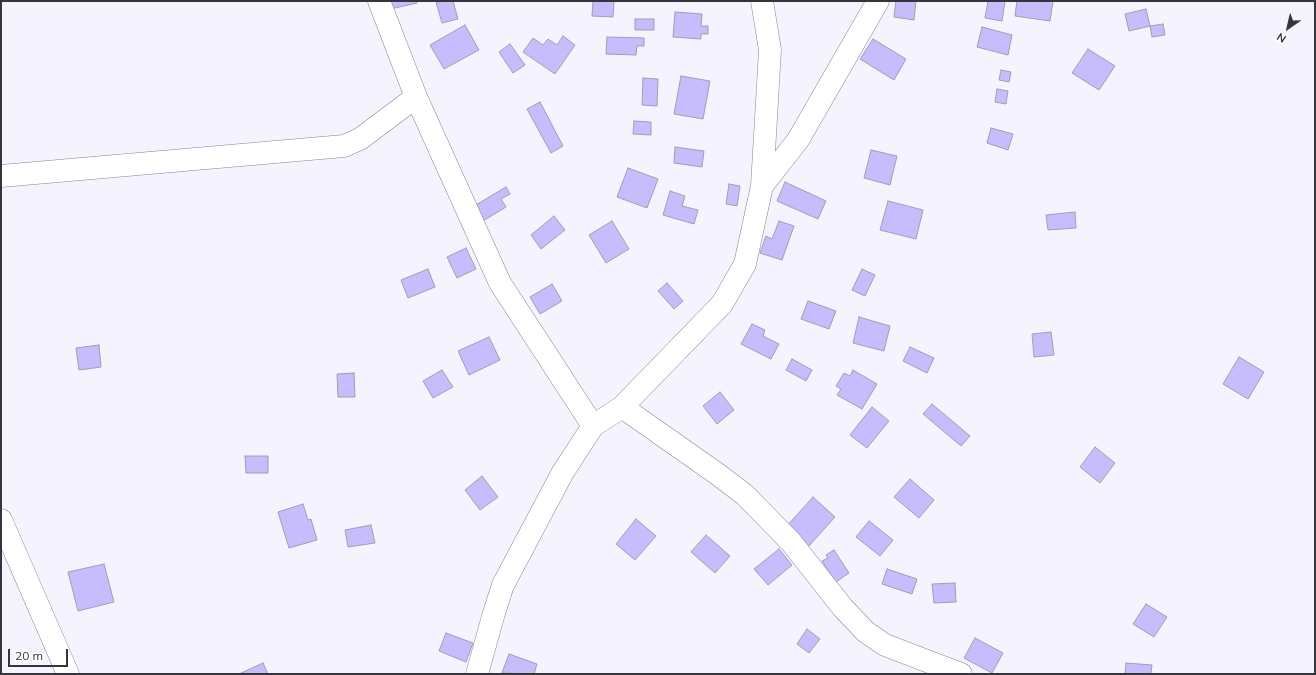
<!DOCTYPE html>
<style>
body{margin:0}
#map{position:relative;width:1316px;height:675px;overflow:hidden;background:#f5f4fe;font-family:Mulish,sans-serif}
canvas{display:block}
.frame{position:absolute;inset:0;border:2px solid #35343d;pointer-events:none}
.north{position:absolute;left:1268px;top:8px;width:40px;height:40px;-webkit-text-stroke:3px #fff;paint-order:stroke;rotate:214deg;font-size:11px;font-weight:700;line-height:16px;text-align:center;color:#35343d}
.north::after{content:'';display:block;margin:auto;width:14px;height:18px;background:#35343d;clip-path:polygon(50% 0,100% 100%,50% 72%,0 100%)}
.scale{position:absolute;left:8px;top:649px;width:60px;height:18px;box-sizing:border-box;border:2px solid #35343d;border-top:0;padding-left:5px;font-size:12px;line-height:14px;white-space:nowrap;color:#35343d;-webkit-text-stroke:3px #fff;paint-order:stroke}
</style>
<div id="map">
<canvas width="1316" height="675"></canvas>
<div class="frame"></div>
<div class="north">N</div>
<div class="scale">20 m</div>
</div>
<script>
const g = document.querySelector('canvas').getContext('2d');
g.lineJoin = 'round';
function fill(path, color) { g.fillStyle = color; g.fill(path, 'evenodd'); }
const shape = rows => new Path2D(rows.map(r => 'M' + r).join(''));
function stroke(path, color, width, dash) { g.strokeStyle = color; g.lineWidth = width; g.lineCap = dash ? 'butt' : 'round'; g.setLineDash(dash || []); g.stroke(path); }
const building = shape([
 [384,1,417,1,417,3,386,10,384,1],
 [453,1,458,19,442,23,436,2,453,1],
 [593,1,614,1,613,17,592,16,593,1],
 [896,1,916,1,914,20,894,17,896,1],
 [988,1,1005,1,1002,21,985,18,988,1],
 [1017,1,1053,1,1050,21,1015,16,1017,1],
 [1146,9,1150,26,1129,31,1125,14,1146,9],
 [675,12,702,14,701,26,708,26,708,34,701,34,701,39,673,37,675,12],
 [635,19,654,19,654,30,635,30,635,19],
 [1163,24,1165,35,1152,37,1150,26,1163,24],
 [465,25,479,50,444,69,430,45,465,25],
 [982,27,1012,35,1008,55,977,47,982,27],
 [563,36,575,45,555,74,523,52,533,38,543,45,548,39,557,45,563,36],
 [607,37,644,38,644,46,637,46,636,55,606,54,607,37],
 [873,39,906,59,894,80,860,59,873,39],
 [510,44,525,65,513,73,499,52,510,44],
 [1088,49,1115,66,1099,90,1072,73,1088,49],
 [1001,70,1011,72,1009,82,999,80,1001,70],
 [681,76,710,81,703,119,674,114,681,76],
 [643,78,658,79,657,106,642,105,643,78],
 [997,89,1008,91,1006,104,995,102,997,89],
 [540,102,563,146,551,153,527,109,540,102],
 [634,121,651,122,651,135,633,134,634,121],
 [991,128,1013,134,1008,150,987,143,991,128],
 [675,147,704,151,702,167,674,163,675,147],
 [871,150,897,156,890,185,864,178,871,150],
 [628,168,658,179,647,208,617,197,628,168],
 [785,182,826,201,818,219,777,201,785,182],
 [729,184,740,186,737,206,726,204,729,184],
 [506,187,510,194,501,199,506,207,483,221,474,206,506,187],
 [670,191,685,196,682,206,698,210,694,224,663,215,670,191],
 [888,201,923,210,916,239,880,230,888,201],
 [1075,212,1076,228,1048,230,1046,215,1075,212],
 [554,216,565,230,541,249,531,235,554,216],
 [612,221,629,249,606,263,589,235,612,221],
 [779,221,794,226,782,260,760,253,766,236,772,239,779,221],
 [466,248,476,269,457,278,447,257,466,248],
 [428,269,435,287,408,298,401,280,428,269],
 [862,269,875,275,865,296,852,290,862,269],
 [667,283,683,301,674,309,658,291,667,283],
 [552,284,562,301,540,314,530,297,552,284],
 [808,301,836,311,829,329,801,319,808,301],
 [859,317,890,326,884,351,853,343,859,317],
 [752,324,765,330,763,336,779,344,771,359,741,344,752,324],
 [1051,332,1054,355,1034,357,1032,334,1051,332],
 [489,337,500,360,469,375,458,351,489,337],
 [99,345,101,367,79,370,76,348,99,345],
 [910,347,934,358,927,373,903,361,910,347],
 [1239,357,1264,372,1248,399,1223,384,1239,357],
 [792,359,812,370,806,381,786,370,792,359],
 [442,370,453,387,433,398,423,381,442,370],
 [853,370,877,384,862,409,837,395,841,389,836,386,844,373,850,376,853,370],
 [354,373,355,397,338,397,337,374,354,373],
 [720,392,734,410,717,424,703,406,720,392],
 [932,404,970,436,961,446,923,414,932,404],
 [872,407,889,421,867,448,850,435,872,407],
 [1095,447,1115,463,1100,483,1080,467,1095,447],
 [245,456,268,456,268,473,246,473,245,456],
 [482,476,498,497,480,510,465,490,482,476],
 [910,479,934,500,919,518,894,497,910,479],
 [813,497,835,517,808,547,786,527,813,497],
 [303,504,308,520,311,519,317,540,289,548,278,512,303,504],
 [636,519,656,536,635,560,616,544,636,519],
 [869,521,893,540,880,556,856,537,869,521],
 [371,525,375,543,348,547,345,530,371,525],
 [706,535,730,556,715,573,691,552,706,535],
 [779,549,792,565,768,585,754,569,779,549],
 [834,550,849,573,836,582,822,561,828,558,826,555,834,550],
 [104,564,114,602,78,611,68,572,104,564],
 [887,569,917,579,912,594,882,584,887,569],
 [955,583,956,602,934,603,932,584,955,583],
 [1146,604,1167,617,1154,637,1133,624,1146,604],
 [807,629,820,639,809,653,797,644,807,629],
 [446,633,473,643,466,662,439,651,446,633],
 [975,638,1003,653,992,673,964,658,975,638],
 [509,654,537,664,534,674,502,673,509,654],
 [263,663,268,674,239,674,263,663],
 [1126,663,1152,665,1151,674,1125,674,1126,663]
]);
fill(building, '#c7bcfc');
stroke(building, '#a09db4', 1);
const street = shape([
 [379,1,416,97,500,283,593,426],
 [1,176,344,146,360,139,416,97],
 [762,186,798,140,878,1],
 [622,407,716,473,745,495,791,542,843,608,866,632,885,645,961,674],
 [1,520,68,674],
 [477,674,494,613,503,585,563,472,593,426,622,407,722,304,745,264,762,186,770,50,762,1]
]);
stroke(street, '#868398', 23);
stroke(street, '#fff', 22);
</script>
